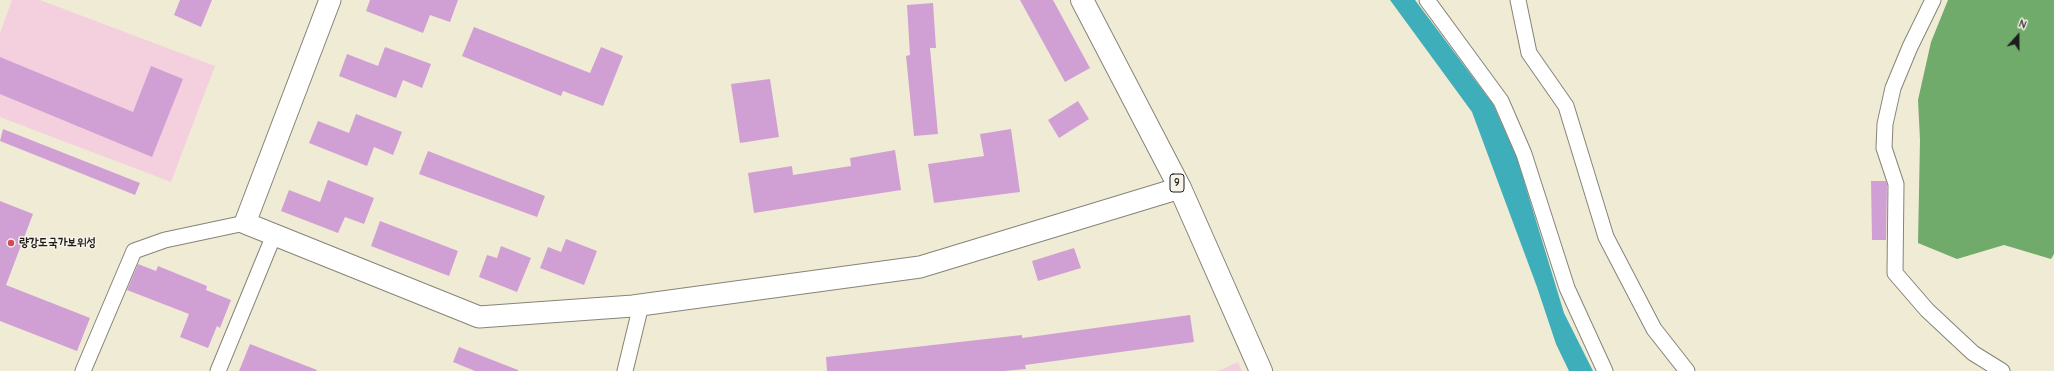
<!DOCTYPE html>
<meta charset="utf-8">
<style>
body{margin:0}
#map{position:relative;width:2054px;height:371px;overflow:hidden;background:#f0ebd5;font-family:"Comic Neue",sans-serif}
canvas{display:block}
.north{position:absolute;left:1998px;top:16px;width:40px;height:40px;-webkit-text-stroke:3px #f7f3e8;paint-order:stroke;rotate:21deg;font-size:11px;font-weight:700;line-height:16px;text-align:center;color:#1c1c1c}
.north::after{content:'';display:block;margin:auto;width:14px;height:18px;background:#1c1c1c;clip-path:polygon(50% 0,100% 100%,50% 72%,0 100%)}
</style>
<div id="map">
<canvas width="2054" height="371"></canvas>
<div class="north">N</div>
</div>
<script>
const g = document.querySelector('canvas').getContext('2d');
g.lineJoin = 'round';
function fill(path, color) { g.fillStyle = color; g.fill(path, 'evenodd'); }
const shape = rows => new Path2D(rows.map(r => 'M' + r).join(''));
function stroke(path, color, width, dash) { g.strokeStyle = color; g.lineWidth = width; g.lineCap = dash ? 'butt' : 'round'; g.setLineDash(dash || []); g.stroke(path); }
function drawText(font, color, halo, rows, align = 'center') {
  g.font = font + ' "Comic Neue","Poor Story",sans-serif'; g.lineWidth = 3; g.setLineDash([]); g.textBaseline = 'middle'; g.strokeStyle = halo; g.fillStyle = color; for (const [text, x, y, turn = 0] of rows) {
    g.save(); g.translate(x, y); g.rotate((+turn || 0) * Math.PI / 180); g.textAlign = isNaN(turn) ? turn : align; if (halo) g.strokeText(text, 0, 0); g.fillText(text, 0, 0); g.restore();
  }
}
fill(shape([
 [12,0,40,0,215,66,171,182,0,117,0,33],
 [1238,362,1242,371,1218,371]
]), '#f4cfdd');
fill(shape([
 [1948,0,2054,0,2054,254,2051,259,2004,245,1957,259,1918,243,1920,140,1918,100,1931,42]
]), '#70ab6b');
fill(shape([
 [1390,0,1415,0,1493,104,1517,158,1564,313,1593,371,1569,371,1556,344,1537,287,1472,112]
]), '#3faebb');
fill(shape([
 [180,0,212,0,201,27,174,15],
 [370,0,458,0,450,22,430,15,423,33,366,11],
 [1020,0,1053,0,1090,68,1065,82],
 [933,3,936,48,930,48,938,134,914,136,906,56,910,55,907,5],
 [474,27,590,73,601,47,623,56,603,106,563,91,561,96,462,56],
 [385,47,431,64,422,88,403,80,396,98,339,76,347,54,378,66],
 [0,57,133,112,151,66,183,79,152,157,0,94],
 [770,79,779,137,740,143,731,84],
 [1078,101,1089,119,1059,138,1048,120],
 [356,114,402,132,393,155,374,147,367,166,309,143,318,121,349,133],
 [3,129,140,183,135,195,0,141],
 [1011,129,1020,192,934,203,928,164,984,156,980,134],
 [895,150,901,190,754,213,748,173,792,166,793,175,851,166,850,158],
 [428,151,545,196,537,217,419,174],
 [328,180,374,198,364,224,345,217,338,233,281,211,289,190,320,202],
 [1871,181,1886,181,1887,185,1886,240,1872,240],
 [0,201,33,214,6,285,90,318,77,351,0,321],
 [380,221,458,251,449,276,371,246],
 [566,239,597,251,584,285,540,268,548,247,561,252],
 [501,246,531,258,517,292,479,277,487,255,497,258],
 [1074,248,1081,268,1038,281,1032,261],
 [138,264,156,271,158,266,207,286,206,290,231,300,220,328,217,326,208,348,180,337,189,314,127,290],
 [1190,315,1194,342,1025,365,1026,369,1004,371,827,371,826,357,1022,335,1022,338],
 [250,344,317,370,316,371,239,371],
 [459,347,518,370,518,371,475,371,453,362]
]), '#d0a0d4');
const minor = shape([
 [1427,0,1501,101,1524,154,1567,288,1605,371],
 [1518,0,1529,53,1566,106,1606,237,1654,329,1687,371],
 [1933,0,1910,47,1893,88,1885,124,1884,148,1896,184,1895,273,1927,310,1973,353,2002,371],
 [83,371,134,251,165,240,245,223],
 [218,371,274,235],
 [625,371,641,305]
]);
const secondary = shape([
 [330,0,245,223,479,317,633,306,920,267,1180,188]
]);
const primary = shape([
 [1082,0,1180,188,1261,371]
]);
stroke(minor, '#868478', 17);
stroke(secondary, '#868478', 23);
stroke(primary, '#868478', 24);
stroke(minor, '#fff', 15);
stroke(secondary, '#fff', 21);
stroke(primary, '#fff', 22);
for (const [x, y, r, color] of [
 [11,243,4,"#d1495b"]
]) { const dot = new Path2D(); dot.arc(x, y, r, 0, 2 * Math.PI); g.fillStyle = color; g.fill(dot); stroke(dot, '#f7f3e8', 1.5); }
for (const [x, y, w] of [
 [1177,183,14]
]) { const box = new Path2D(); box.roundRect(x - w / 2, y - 9, w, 18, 3); g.fillStyle = '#f7f3e8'; g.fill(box); stroke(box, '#1c1c1c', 1); }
drawText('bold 11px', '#1c1c1c', null, [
 ["9",1177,183]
]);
drawText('bold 12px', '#1c1c1c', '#f7f3e8', [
 ["량강도국가보위성",19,243]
], 'left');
</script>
